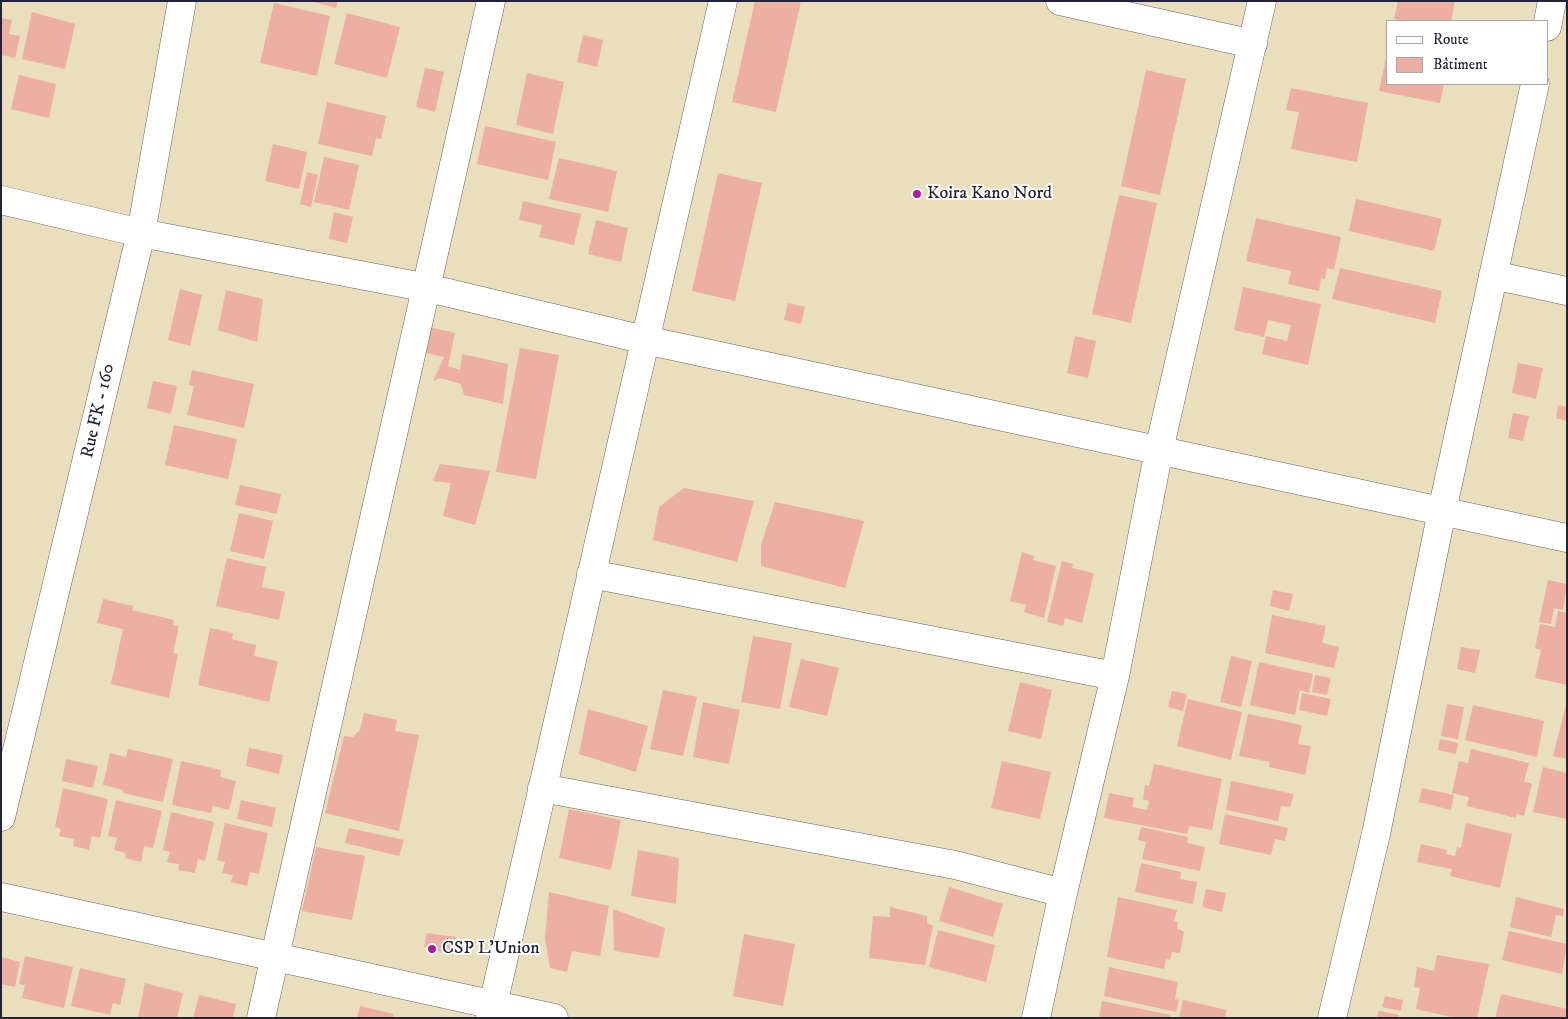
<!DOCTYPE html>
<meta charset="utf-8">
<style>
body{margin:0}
#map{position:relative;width:1568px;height:1019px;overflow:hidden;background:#e9dfbc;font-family:"IM FELL DW Pica",serif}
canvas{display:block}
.frame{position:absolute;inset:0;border:2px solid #22223b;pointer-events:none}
.legend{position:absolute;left:1386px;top:20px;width:162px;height:65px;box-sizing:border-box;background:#fff;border:1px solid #a7a7b1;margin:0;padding:6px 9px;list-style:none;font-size:15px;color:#22223b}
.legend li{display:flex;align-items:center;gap:10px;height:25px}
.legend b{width:25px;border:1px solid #a7a7b1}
</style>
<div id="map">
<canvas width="1568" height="1019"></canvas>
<div class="frame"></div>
<ul class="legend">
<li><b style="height:6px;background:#fff"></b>Route</li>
<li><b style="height:14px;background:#ecafa2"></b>Bâtiment</li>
</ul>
</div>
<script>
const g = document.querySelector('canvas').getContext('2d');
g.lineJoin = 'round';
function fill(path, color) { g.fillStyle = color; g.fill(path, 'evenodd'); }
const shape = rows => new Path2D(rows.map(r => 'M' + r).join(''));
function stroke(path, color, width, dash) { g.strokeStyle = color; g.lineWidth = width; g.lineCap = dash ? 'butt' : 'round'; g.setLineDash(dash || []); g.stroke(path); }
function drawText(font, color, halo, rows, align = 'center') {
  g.font = font + ' "IM FELL DW Pica",serif'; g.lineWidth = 4; g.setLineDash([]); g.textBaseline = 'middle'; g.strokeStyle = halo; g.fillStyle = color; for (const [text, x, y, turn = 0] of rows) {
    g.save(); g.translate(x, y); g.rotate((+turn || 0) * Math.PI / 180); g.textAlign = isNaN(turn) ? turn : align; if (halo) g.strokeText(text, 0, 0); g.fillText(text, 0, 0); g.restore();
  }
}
fill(shape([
 [311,1,338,1,336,8],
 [755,1,801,1,776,112,732,102],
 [1398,1,1455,1,1451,21,1405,21,1394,19],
 [274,3,330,16,317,76,260,63],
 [32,12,75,24,65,69,22,59],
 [347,13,400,27,387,78,334,64],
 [1,18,12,20,9,34,20,36,15,58,1,55],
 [583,35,603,40,597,67,577,62],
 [1386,58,1387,84,1444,84,1440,103,1379,91],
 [425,68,444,72,435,112,416,107],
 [1146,70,1186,79,1160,195,1121,186],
 [527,73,564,82,553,134,516,125],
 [19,75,56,84,49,118,11,109],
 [1291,88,1368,103,1357,162,1291,149,1299,112,1286,110],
 [327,102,386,116,381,139,376,138,372,156,318,144],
 [485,126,556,142,548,180,477,164],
 [273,144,307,152,299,189,265,181],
 [324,157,359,165,349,210,314,202],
 [559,158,617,171,608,212,549,199],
 [307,172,318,175,311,207,300,204],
 [718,173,762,183,735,301,692,291],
 [1119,195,1157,203,1131,323,1092,314],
 [1356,199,1442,219,1434,251,1349,231],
 [523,201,581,214,574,245,539,237,542,225,519,220],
 [334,212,353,217,347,243,329,239],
 [1256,218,1341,237,1334,270,1327,268,1325,279,1321,278,1319,291,1288,284,1291,271,1246,261],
 [596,220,628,228,621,262,588,254],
 [1340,268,1442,291,1435,323,1332,299],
 [1243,287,1321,304,1308,365,1262,354,1266,336,1287,341,1291,325,1268,320,1264,337,1234,330],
 [180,289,202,295,190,346,168,340],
 [226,290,263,299,257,342,218,330],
 [788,303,805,307,801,324,784,320],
 [429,327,455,333,448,366,460,370,462,354,508,364,503,404,464,395,461,384,440,378,433,381,444,357,426,353],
 [1075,336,1096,341,1088,378,1067,373],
 [520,348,559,355,536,479,496,472],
 [1518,363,1543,368,1536,399,1512,393],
 [192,370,254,384,244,428,187,415,194,386,189,385],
 [153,381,177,386,171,414,147,408],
 [1558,405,1567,407,1567,421,1556,418],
 [1513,413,1529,416,1523,441,1508,438],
 [174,425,237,439,228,479,165,465],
 [440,464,490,471,475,525,443,516,451,483,433,481],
 [240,485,281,494,277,514,235,505],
 [684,488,754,501,737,562,653,540,659,507],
 [775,502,864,521,845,588,761,566,761,545],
 [239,513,273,521,264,559,230,551],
 [1022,552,1034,556,1033,560,1056,566,1044,618,1024,612,1026,605,1010,601],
 [227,558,266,567,262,587,285,592,279,620,216,606],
 [1062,561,1073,564,1072,568,1094,573,1082,623,1065,618,1063,626,1047,622],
 [1548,580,1567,584,1563,610,1554,608,1551,624,1539,622],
 [1273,590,1293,594,1289,611,1270,606],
 [103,599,133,606,132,610,174,620,173,625,179,626,173,653,178,654,169,698,111,684,123,629,97,623],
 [1558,611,1567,613,1567,685,1535,678,1541,650,1535,648,1540,624,1555,627],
 [1272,615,1326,626,1322,643,1339,647,1334,668,1265,653],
 [210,628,233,633,232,639,256,645,254,656,278,661,269,702,198,685],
 [753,636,792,643,780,709,741,702],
 [1461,647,1480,650,1475,673,1457,669],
 [1231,656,1252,661,1241,707,1220,702],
 [801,659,839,668,827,716,789,707],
 [1259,662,1313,674,1309,693,1300,690,1295,715,1250,705],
 [1315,675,1331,678,1327,695,1312,692],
 [1020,682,1052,690,1041,739,1008,731],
 [663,690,697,697,683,756,650,749],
 [1172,691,1187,694,1183,711,1168,707],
 [1302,693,1331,699,1327,716,1299,710],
 [1188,699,1242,712,1231,760,1177,746],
 [1567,701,1567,759,1553,756],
 [703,702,740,710,729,764,693,757],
 [1447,704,1464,707,1458,739,1441,736],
 [1473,705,1544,721,1537,757,1465,740],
 [588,709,648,726,636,772,579,754],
 [364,713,397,720,395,731,419,735,399,831,325,813,344,736,353,737,360,730],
 [1248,714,1302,725,1298,744,1311,746,1305,775,1269,767,1270,762,1239,756],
 [1440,739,1458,743,1456,754,1438,750],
 [249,748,283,755,279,774,246,766],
 [128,749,173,759,163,802,123,793,123,790,103,785,110,753,126,757],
 [1471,749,1529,763,1524,781,1532,784,1524,816,1517,814,1516,818,1467,806,1469,797,1452,793,1459,761,1468,763],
 [66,759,98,766,93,788,62,781],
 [181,761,221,770,220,777,236,781,229,810,213,806,211,813,172,805],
 [1002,761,1051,772,1040,819,991,808],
 [1154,764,1222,779,1212,830,1189,826,1187,834,1104,818,1109,793,1134,798,1132,807,1147,810,1149,801,1143,799,1145,785,1149,786],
 [1543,767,1567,773,1567,819,1533,812],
 [1231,781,1294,794,1290,807,1281,806,1278,821,1226,810],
 [63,788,108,799,100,838,92,836,89,850,73,846,74,839,59,836,61,829,55,827],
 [1422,788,1454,795,1451,810,1419,802],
 [116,800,162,811,153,848,144,846,141,862,125,858,126,853,114,850,117,838,108,836],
 [241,800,276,808,272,827,237,819],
 [569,809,621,820,611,870,559,858],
 [171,812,214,822,205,861,198,859,195,873,178,870,179,864,167,862,170,852,163,850],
 [1225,814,1288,828,1285,841,1275,839,1271,855,1219,844],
 [225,823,268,833,259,874,250,872,247,886,231,882,233,875,222,873,225,862,217,860],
 [1466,823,1512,834,1500,888,1450,876,1452,869,1417,862,1421,844,1447,850,1446,854,1455,856,1457,847,1461,848],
 [1141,827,1188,837,1187,843,1205,847,1200,871,1142,859,1146,842,1138,840],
 [349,828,404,840,399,856,345,843],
 [316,847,365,856,352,920,302,911],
 [638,850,679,858,676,904,631,896],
 [1141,863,1181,872,1180,879,1197,882,1193,904,1135,892],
 [949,887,1003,904,993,937,939,921],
 [1206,889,1226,893,1222,912,1202,907],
 [549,892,609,906,600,956,572,951,567,972,550,968,545,939],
 [1118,897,1177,910,1174,921,1178,922,1177,929,1184,931,1180,953,1172,952,1170,960,1166,959,1164,969,1107,957],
 [1516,897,1564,909,1563,916,1556,915,1551,937,1510,927],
 [890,907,927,916,927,923,933,926,925,965,869,958,873,916,890,917],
 [613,909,665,928,659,958,614,951],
 [938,930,995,945,986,982,929,967],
 [1509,931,1567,944,1562,974,1502,960],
 [427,933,456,937,453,955,424,947],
 [744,934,795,944,783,1006,733,996],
 [1437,955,1489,964,1477,1018,1456,1018,1416,1009,1420,988,1414,987,1417,967,1434,971],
 [25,956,73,967,64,1008,22,998,25,985,19,984],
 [1,957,20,962,15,987,1,984],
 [1109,967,1178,982,1175,999,1179,1000,1176,1012,1104,996],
 [80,968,126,979,120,1005,113,1003,110,1015,71,1006],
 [145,983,183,993,177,1018,138,1018],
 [1501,994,1567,1009,1567,1018,1495,1018],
 [199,995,236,1004,233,1018,193,1018],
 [1385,996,1403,1000,1401,1011,1382,1007],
 [1183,1000,1227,1010,1225,1018,1179,1018],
 [1102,1001,1171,1015,1170,1018,1099,1018],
 [360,1006,394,1014,393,1018,357,1018],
 [1379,1011,1399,1015,1398,1018,1377,1018]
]), '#ecafa2');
const street = shape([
 [1060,1,1253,44],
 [1547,27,1552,1],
 [1,200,141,233,428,288,645,340,1567,538],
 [1493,275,1567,291],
 [591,574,1115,676],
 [542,788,955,865,1063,893],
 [1,817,141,233,182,1],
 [1,897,554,1018],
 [261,1018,491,1],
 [490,1018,723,1],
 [1036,1018,1063,893,1115,676,1159,450,1262,1],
 [1332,1018,1376,834,1442,511,1535,84]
]);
stroke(street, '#686468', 29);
stroke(street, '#fff', 28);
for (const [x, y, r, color] of [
 [917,194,5,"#b5179e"],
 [432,949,5,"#b5179e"]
]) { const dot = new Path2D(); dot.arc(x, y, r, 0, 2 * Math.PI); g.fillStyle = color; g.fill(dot); stroke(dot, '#fff', 2); }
drawText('18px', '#22223b', '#fff', [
 ["Koira Kano Nord",927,194],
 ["CSP L'Union",442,949]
], 'left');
drawText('18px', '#22223b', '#fff', [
 ["Rue FK - 160",99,411,-77]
]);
</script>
